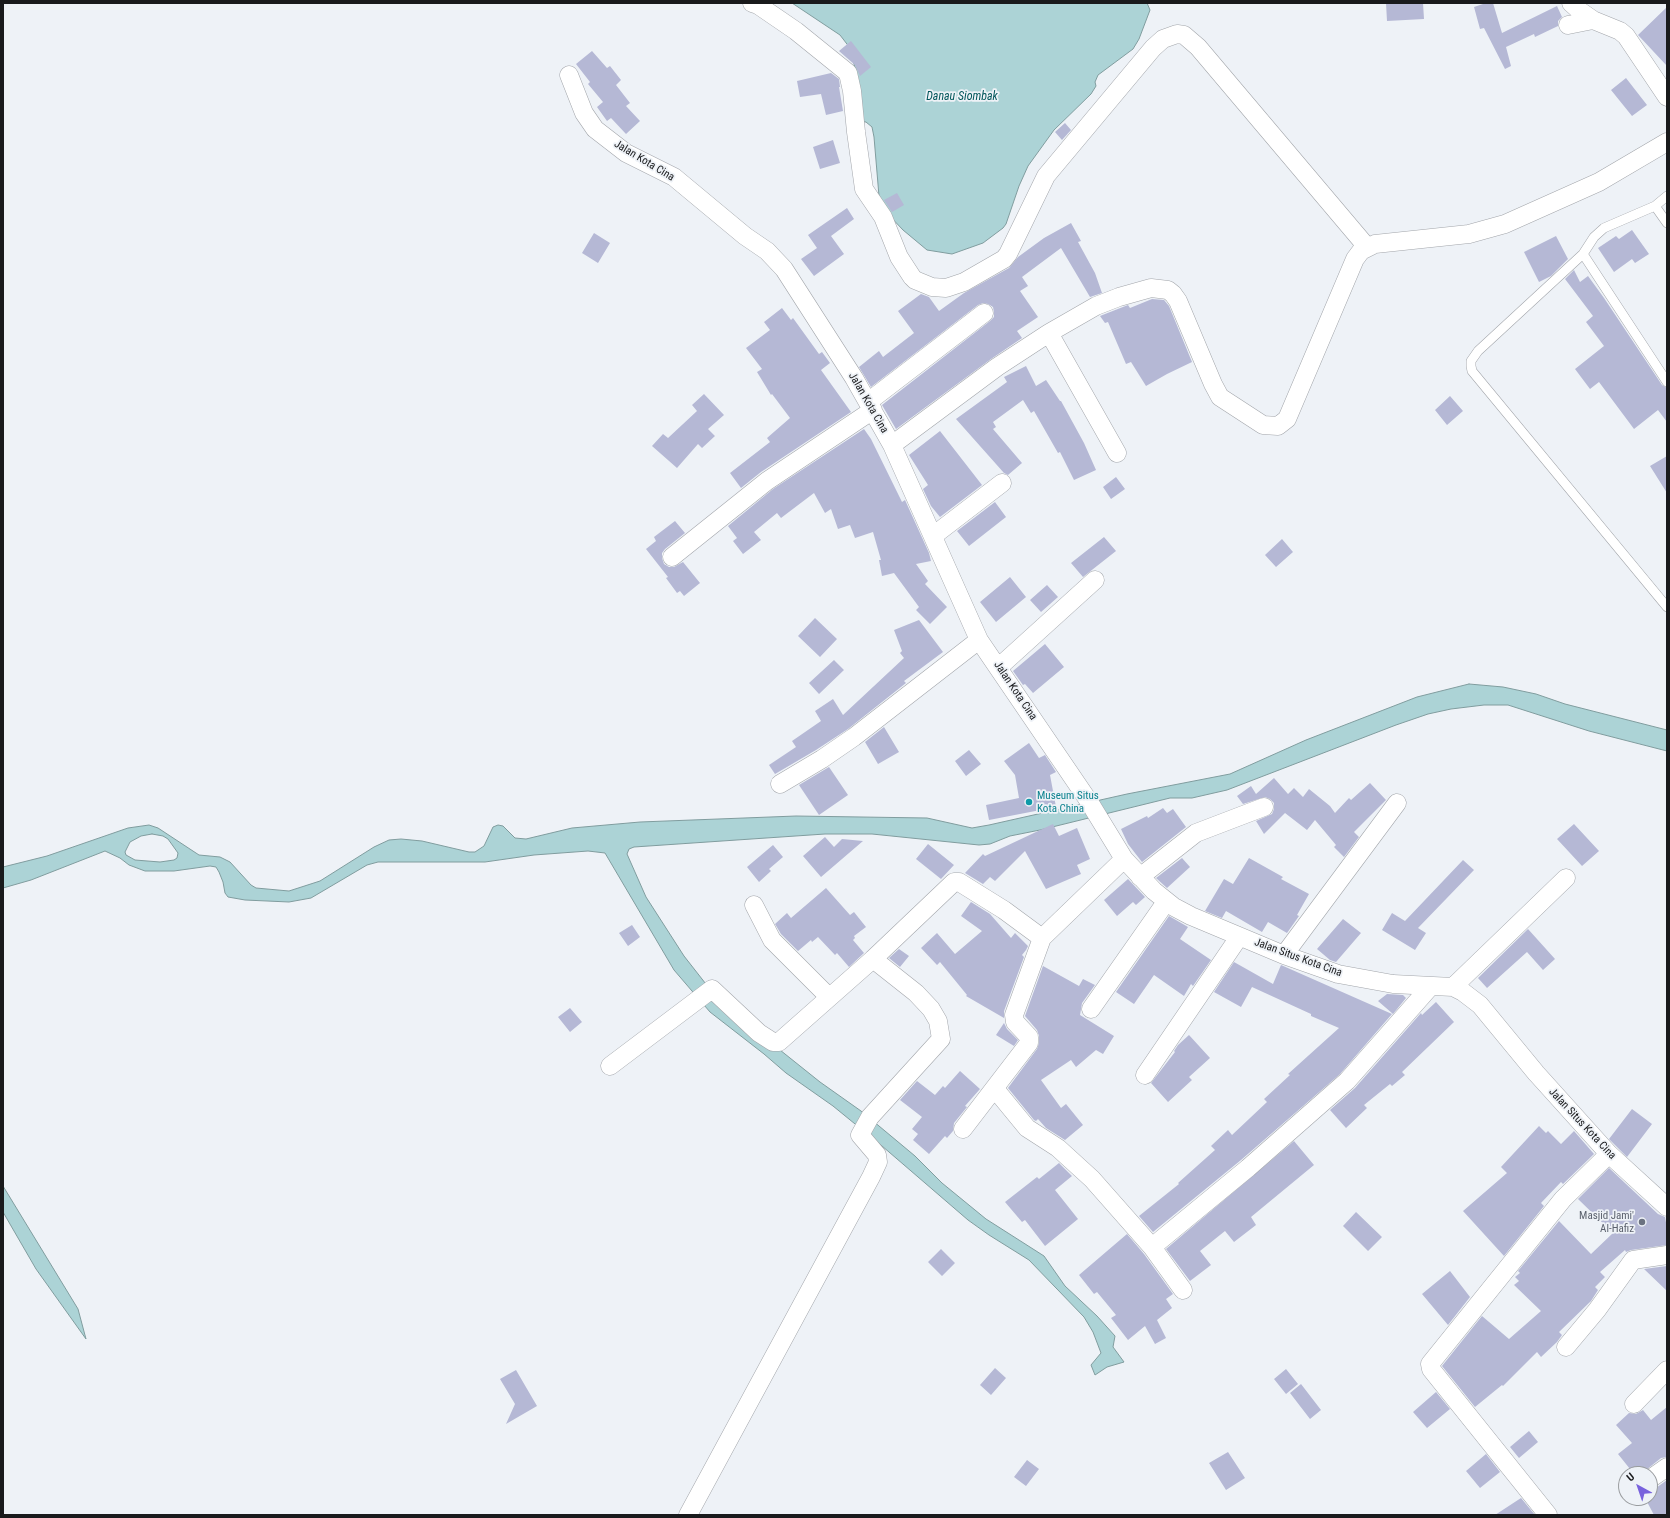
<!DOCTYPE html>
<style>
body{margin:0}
#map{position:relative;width:1670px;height:1518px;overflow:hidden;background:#eef2f7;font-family:"Roboto Condensed",sans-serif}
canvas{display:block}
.frame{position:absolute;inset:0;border:4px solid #191a1c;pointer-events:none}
.north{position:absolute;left:1618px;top:1466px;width:40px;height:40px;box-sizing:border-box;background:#eef2f7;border:1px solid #999c9f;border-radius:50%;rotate:320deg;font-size:11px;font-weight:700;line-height:16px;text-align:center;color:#191a1c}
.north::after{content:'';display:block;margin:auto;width:14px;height:18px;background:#7862dd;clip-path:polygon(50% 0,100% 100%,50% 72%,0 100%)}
</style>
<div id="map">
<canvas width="1670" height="1518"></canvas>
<div class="frame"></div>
<div class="north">U</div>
</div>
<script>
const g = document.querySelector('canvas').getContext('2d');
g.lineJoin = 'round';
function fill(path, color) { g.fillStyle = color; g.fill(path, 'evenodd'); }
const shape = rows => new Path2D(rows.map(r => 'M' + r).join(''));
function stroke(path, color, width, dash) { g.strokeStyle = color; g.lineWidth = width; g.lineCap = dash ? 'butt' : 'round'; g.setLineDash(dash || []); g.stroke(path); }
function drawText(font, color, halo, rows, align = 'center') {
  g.font = font + ' "Roboto Condensed",sans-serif'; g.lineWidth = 3.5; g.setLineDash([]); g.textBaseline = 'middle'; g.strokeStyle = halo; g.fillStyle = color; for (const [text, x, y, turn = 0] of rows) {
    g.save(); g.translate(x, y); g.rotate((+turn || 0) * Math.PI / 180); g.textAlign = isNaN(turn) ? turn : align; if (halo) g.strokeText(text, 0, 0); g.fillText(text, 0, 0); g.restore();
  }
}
const water = shape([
 [792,3,1147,3,1150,10,1139,39,1133,49,1098,75,1095,82,1096,86,1091,94,1054,130,1028,166,1019,186,1006,224,1003,228,983,243,952,254,927,250,903,230,886,212,879,196,874,137,872,127,866,122,857,121,856,72,850,48,840,35,792,3],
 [1469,684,1503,687,1536,694,1565,704,1667,730,1667,751,1589,731,1508,705,1484,705,1451,709,1428,714,1396,725,1227,790,1192,798,1170,798,1040,830,1010,836,990,844,979,845,872,834,825,834,634,847,629,849,627,854,646,897,684,956,720,1002,820,1082,861,1111,915,1156,942,1183,986,1219,1044,1256,1065,1286,1097,1316,1115,1336,1113,1347,1124,1362,1107,1367,1095,1375,1091,1365,1101,1353,1093,1332,1084,1317,1029,1260,989,1235,968,1220,882,1146,833,1106,786,1073,764,1054,710,1012,674,970,605,853,588,851,534,855,485,862,378,862,367,865,311,898,289,902,245,900,228,897,225,893,223,882,219,872,216,867,210,866,174,871,145,871,129,865,120,858,105,851,31,880,3,888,3,867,47,856,128,828,149,825,158,828,199,855,220,857,230,862,251,885,256,888,289,891,320,881,374,847,389,840,401,839,422,841,469,852,475,852,484,846,493,827,498,825,503,826,515,838,526,839,572,828,640,822,796,816,927,818,972,828,989,825,1127,794,1230,774,1306,740,1417,697,1469,684],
 [152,834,163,836,168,839,178,853,177,858,174,860,160,862,135,860,126,855,125,852,130,842,141,836,152,834],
 [3,1186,78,1309,86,1339,36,1269,3,1212,3,1186]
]);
fill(water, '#acd3d6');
stroke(water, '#809c9e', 1);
fill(shape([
 [1386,3,1423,3,1424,19,1387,21],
 [1486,3,1493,3,1502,33,1557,6,1562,17,1558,21,1558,26,1535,37,1534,34,1506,47,1511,66,1505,69,1484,28,1480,29,1474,7],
 [1667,7,1667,66,1638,35],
 [851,41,871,67,860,76,855,65,839,51],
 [592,51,607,68,610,66,621,80,616,85,630,103,626,106,640,121,626,134,611,118,607,121,597,107,603,102,588,84,590,82,576,64],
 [831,73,839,79,840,87,839,87,843,111,826,115,821,94,800,97,797,81],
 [1626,78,1647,105,1632,116,1611,90],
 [1065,123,1071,130,1062,140,1055,132],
 [833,140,840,163,820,169,813,147],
 [897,193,904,205,892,212,884,200],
 [847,208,854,219,831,236,844,254,814,276,801,259,817,248,808,235],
 [1071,223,1081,241,1078,242,1095,273,1102,293,1090,297,1061,248,1022,277,1028,286,1020,291,1038,317,1017,331,1022,338,991,359,896,429,882,405,990,321,994,317,994,312,993,307,988,304,983,303,978,305,871,387,859,367,879,351,883,357,914,333,898,311,921,294,929,297,939,311,964,293,1009,268,1018,257,1044,238],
 [1632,230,1649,254,1635,263,1632,259,1614,272,1598,248,1616,236,1619,239],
 [594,233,610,243,598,263,582,253],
 [1556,236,1568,259,1551,276,1539,282,1524,252],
 [1574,270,1580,282,1588,276,1604,298,1662,385,1667,388,1667,422,1658,410,1634,429,1599,382,1590,389,1575,369,1604,346,1586,322,1593,316,1565,279],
 [1152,299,1164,300,1169,306,1192,362,1167,374,1146,386,1131,362,1126,364,1108,322,1105,323,1100,316,1128,305,1130,308],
 [782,308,791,320,793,318,819,354,822,352,830,363,821,370,851,412,761,472,741,488,730,473,770,442,767,438,790,418,772,394,771,395,757,372,762,369,746,348,770,330,764,322],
 [1026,366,1036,386,1046,380,1060,401,1061,401,1084,443,1096,470,1074,480,1060,452,1058,453,1034,411,1031,413,1023,400,993,422,996,427,993,429,1022,463,1008,475,1004,473,956,419,1007,382,1004,377],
 [704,394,724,415,708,429,715,436,702,448,698,444,677,468,652,446,663,434,668,438,697,411,692,405],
 [1450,396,1463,411,1447,425,1435,410],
 [864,429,871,439,902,502,905,500,929,553,931,561,916,564,928,581,925,584,947,607,930,624,916,610,919,607,894,573,882,576,879,560,881,560,873,532,855,538,850,525,838,529,831,509,825,513,814,493,781,518,777,513,754,532,761,540,743,554,733,541,737,538,728,526,773,489],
 [940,431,982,485,940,517,931,506,923,489,928,485,909,455],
 [1667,456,1667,493,1650,466],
 [1116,477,1125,489,1111,499,1103,487],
 [995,502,1006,517,969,546,957,531],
 [675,521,685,533,665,549,662,553,662,558,664,564,669,567,674,567,683,562,700,583,684,596,680,591,677,593,666,578,668,577,646,549,656,541,654,537],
 [1104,537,1116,551,1083,577,1071,563],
 [1282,539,1293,552,1276,567,1265,555],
 [1010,577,1026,597,996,622,980,602],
 [1047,585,1058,597,1041,612,1030,600],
 [815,618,837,639,820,657,798,636],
 [919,620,943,652,904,681,906,683,848,729,816,750,775,774,769,765,796,747,792,741,821,721,815,711,833,699,843,715,904,658,900,653,902,651,894,630],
 [1045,644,1064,667,1033,693,1025,684,1023,685,1013,671],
 [834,660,844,670,819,694,809,683],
 [884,727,899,752,878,764,865,742],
 [1029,743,1039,758,1045,755,1056,772,1050,775,1056,807,989,820,986,805,1019,798,1015,775,1004,761],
 [969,750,981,764,966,776,955,761],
 [829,767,848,795,819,815,799,785],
 [1274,778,1288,794,1294,788,1303,797,1309,789,1330,806,1335,813,1349,798,1351,800,1370,783,1386,800,1354,832,1359,837,1344,857,1334,847,1336,845,1315,820,1307,830,1285,813,1264,834,1256,821,1272,814,1274,809,1274,803,1270,799,1265,797,1243,804,1237,796,1251,786,1256,794],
 [1163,808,1167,813,1173,809,1186,827,1142,862,1128,844,1121,829,1147,816,1148,818],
 [1053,824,1059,836,1077,828,1090,859,1077,865,1081,874,1046,889,1025,851,995,881,990,877,983,884,965,873,983,854,985,856],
 [1574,824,1599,851,1582,866,1557,839],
 [825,837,834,847,842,839,863,841,821,877,803,856],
 [928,844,954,865,941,879,916,859],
 [773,845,783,857,769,869,771,871,759,882,747,867],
 [1182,858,1190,867,1167,888,1156,878],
 [1249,858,1283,877,1281,879,1309,894,1297,915,1299,916,1287,933,1268,922,1262,932,1226,911,1222,918,1205,911,1224,879,1233,884],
 [1463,860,1474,870,1418,928,1426,933,1415,950,1382,930,1392,913,1405,921],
 [1128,879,1145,897,1136,905,1133,902,1117,916,1104,900],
 [826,888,850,915,854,912,866,927,854,936,855,938,853,940,864,953,849,967,837,953,835,955,818,937,812,942,811,940,798,951,781,934,775,924,787,913,791,918],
 [971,902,990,914,1011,938,1015,933,1028,946,1026,950,1022,955,1024,957,1004,1011,1004,1018,966,996,967,995,940,962,937,965,921,948,937,933,955,954,982,931,961,916],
 [1169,916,1188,927,1180,939,1211,960,1193,986,1191,984,1184,996,1154,975,1134,1004,1116,992],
 [1343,919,1361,933,1336,962,1330,960,1317,949],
 [632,925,640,937,628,946,619,933],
 [1528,929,1555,959,1543,970,1527,952,1487,988,1478,978],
 [899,949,909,956,900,967,889,958],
 [1234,962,1273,984,1281,965,1392,1014,1340,1074,1241,1160,1153,1232,1139,1216,1179,1184,1178,1183,1215,1150,1211,1146,1228,1130,1232,1135,1267,1102,1264,1099,1290,1075,1288,1074,1339,1028,1311,1016,1311,1014,1252,987,1241,1007,1214,992],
 [1043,966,1079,986,1083,979,1095,985,1082,1003,1080,1015,1114,1036,1103,1054,1096,1050,1076,1067,1071,1060,1041,1080,1061,1108,1066,1104,1083,1125,1065,1140,1046,1128,1038,1119,1036,1121,1034,1120,1008,1088,1037,1049,1039,1043,1039,1036,1037,1030,1025,1016],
 [1387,994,1403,995,1406,998,1393,1014,1378,1001],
 [1436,1002,1454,1022,1402,1072,1405,1075,1392,1086,1390,1084,1364,1105,1367,1108,1346,1128,1330,1110,1355,1088,1421,1013,1422,1015],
 [570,1008,582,1022,570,1032,558,1017],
 [1004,1023,1007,1029,1018,1040,1014,1046,996,1035],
 [1189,1035,1210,1058,1189,1077,1192,1080,1168,1102,1151,1083,1175,1052,1174,1051,1178,1045],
 [960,1071,980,1089,965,1106,967,1107,954,1123,953,1131,947,1138,945,1136,929,1154,913,1140,918,1134,912,1129,922,1117,900,1100,917,1081,935,1095,943,1086,945,1088],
 [1632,1109,1652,1124,1627,1157,1609,1139],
 [1539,1126,1546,1133,1548,1131,1561,1144,1574,1131,1594,1154,1563,1184,1561,1182,1541,1203,1544,1206,1504,1256,1463,1211,1507,1173,1501,1167],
 [1294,1141,1314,1165,1251,1217,1256,1225,1234,1242,1225,1231,1200,1251,1211,1265,1190,1281,1166,1249],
 [1059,1163,1072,1176,1055,1190,1078,1219,1045,1246,1025,1220,1022,1222,1005,1202,1037,1177,1039,1179],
 [1609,1168,1658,1214,1665,1217,1667,1228,1667,1245,1631,1250,1626,1252,1625,1250,1600,1272,1605,1277,1595,1287,1598,1290,1591,1301,1559,1332,1562,1335,1557,1342,1541,1357,1537,1352,1503,1386,1502,1385,1475,1407,1442,1366,1482,1316,1509,1339,1541,1311,1514,1285,1519,1281,1515,1277,1520,1273,1518,1271,1559,1221,1591,1254,1613,1233,1578,1199],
 [1356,1212,1382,1237,1368,1251,1343,1226],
 [1127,1234,1144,1254,1173,1294,1166,1299,1172,1308,1157,1320,1166,1338,1155,1344,1145,1326,1128,1340,1111,1318,1116,1315,1097,1292,1094,1294,1079,1275],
 [941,1249,955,1263,942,1276,928,1262],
 [1667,1266,1667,1291,1644,1269],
 [1450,1271,1470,1297,1448,1325,1422,1294],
 [995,1368,1006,1378,991,1395,980,1385],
 [1286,1369,1298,1384,1286,1394,1274,1379],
 [516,1370,537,1406,506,1424,515,1404,500,1379],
 [1301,1384,1321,1410,1310,1419,1290,1393],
 [1436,1392,1450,1409,1427,1428,1413,1412],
 [1667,1407,1667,1457,1661,1458,1641,1474,1634,1474,1618,1454,1632,1443,1616,1425,1629,1413,1636,1414,1643,1410,1651,1420],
 [1529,1431,1538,1442,1519,1458,1510,1447],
 [1228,1452,1245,1478,1226,1490,1209,1463],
 [1486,1454,1500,1472,1480,1488,1466,1471],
 [1027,1460,1039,1469,1026,1486,1014,1477],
 [1667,1480,1667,1515,1654,1515,1645,1498,1653,1498,1650,1495,1650,1489,1656,1488],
 [1521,1498,1535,1515,1495,1515]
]), '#b5b8d5');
const lane = shape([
 [1667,196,1655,206,1604,228,1594,237,1583,254,1478,351,1471,361,1471,366,1472,371,1667,607],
 [1655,206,1667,223],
 [1583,254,1667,382]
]);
const street = shape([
 [752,3,758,5,796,31,848,73,852,91,856,132,864,189,883,217,899,257,912,277,915,280,932,287,946,288,964,282,1004,259,1008,254,1046,176,1153,48,1163,39,1177,34,1184,35,1198,47,1367,247],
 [1571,3,1580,11,1593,20,1620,31,1626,36,1667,97],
 [1568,25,1593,20],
 [569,75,584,113,595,129,626,153,674,177,745,236,767,251,784,269,854,378,892,445,979,640,1088,800,1124,859,1154,891,1174,907,1191,916,1284,955,1338,974,1393,984,1453,987,1463,992,1480,1005,1536,1073,1609,1154,1667,1207],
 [1049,333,1117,453],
 [868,402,984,313],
 [892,445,997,367,1049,333,1096,306,1119,297,1151,288,1168,290,1173,294,1178,301,1213,384,1220,397,1263,425,1278,426,1287,419,1355,259,1361,251,1375,244,1469,234,1505,224,1599,182,1667,142],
 [933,536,1002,483],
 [672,557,767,481,873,410],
 [999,667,1095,580],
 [780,784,822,759,854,737,979,640],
 [1140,877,1196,833,1264,807],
 [754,905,772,940,829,997],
 [1284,955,1397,803],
 [1453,987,1566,878],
 [1091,1009,1166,902],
 [610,1066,712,989,759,1033,773,1042,779,1042,873,959,954,882,959,882,1004,910,1042,938],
 [1145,1075,1239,937],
 [995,1089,1027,1128,1058,1148,1092,1179,1152,1247,1183,1290],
 [963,1129,1029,1043,1029,1037,1015,1022,1014,1015,1042,938,1124,859],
 [1152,1247,1248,1168,1347,1081,1430,987],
 [1566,1347,1597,1310,1633,1260,1667,1255],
 [1634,1404,1667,1370],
 [1650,1479,1667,1467],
 [688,1515,871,1177,878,1162,877,1155,860,1135,870,1117,941,1039,938,1021,931,1009,916,993,873,959],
 [1548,1515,1431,1369,1430,1364,1563,1199,1609,1154]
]);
stroke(lane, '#a2a5aa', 10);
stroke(street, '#a2a5aa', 19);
stroke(lane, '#fff', 9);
stroke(street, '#fff', 18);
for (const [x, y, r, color] of [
 [1029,802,4,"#0f9aa8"],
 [1642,1222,4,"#6b7280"]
]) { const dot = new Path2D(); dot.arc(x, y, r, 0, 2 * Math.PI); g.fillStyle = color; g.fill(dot); stroke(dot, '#eef2f7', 1.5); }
drawText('11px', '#191a1c', '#eef2f7', [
 ["Jalan Kota Cina",644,161,31],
 ["Jalan Kota Cina",868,403,60],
 ["Jalan Kota Cina",1015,691,56],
 ["Jalan Situs Kota Cina",1298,958,20],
 ["Jalan Situs Kota Cina",1582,1124,47]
]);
drawText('11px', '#0d838f', '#eef2f7', [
 ["Museum Situs",1037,796],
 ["Kota China",1037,809]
], 'left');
drawText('11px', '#5b616d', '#eef2f7', [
 ["Masjid Jami'",1634,1216],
 ["Al-Hafiz",1634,1229]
], 'right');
drawText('italic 12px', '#00555a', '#eef2f7', [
 ["Danau Siombak",962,97]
]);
</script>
